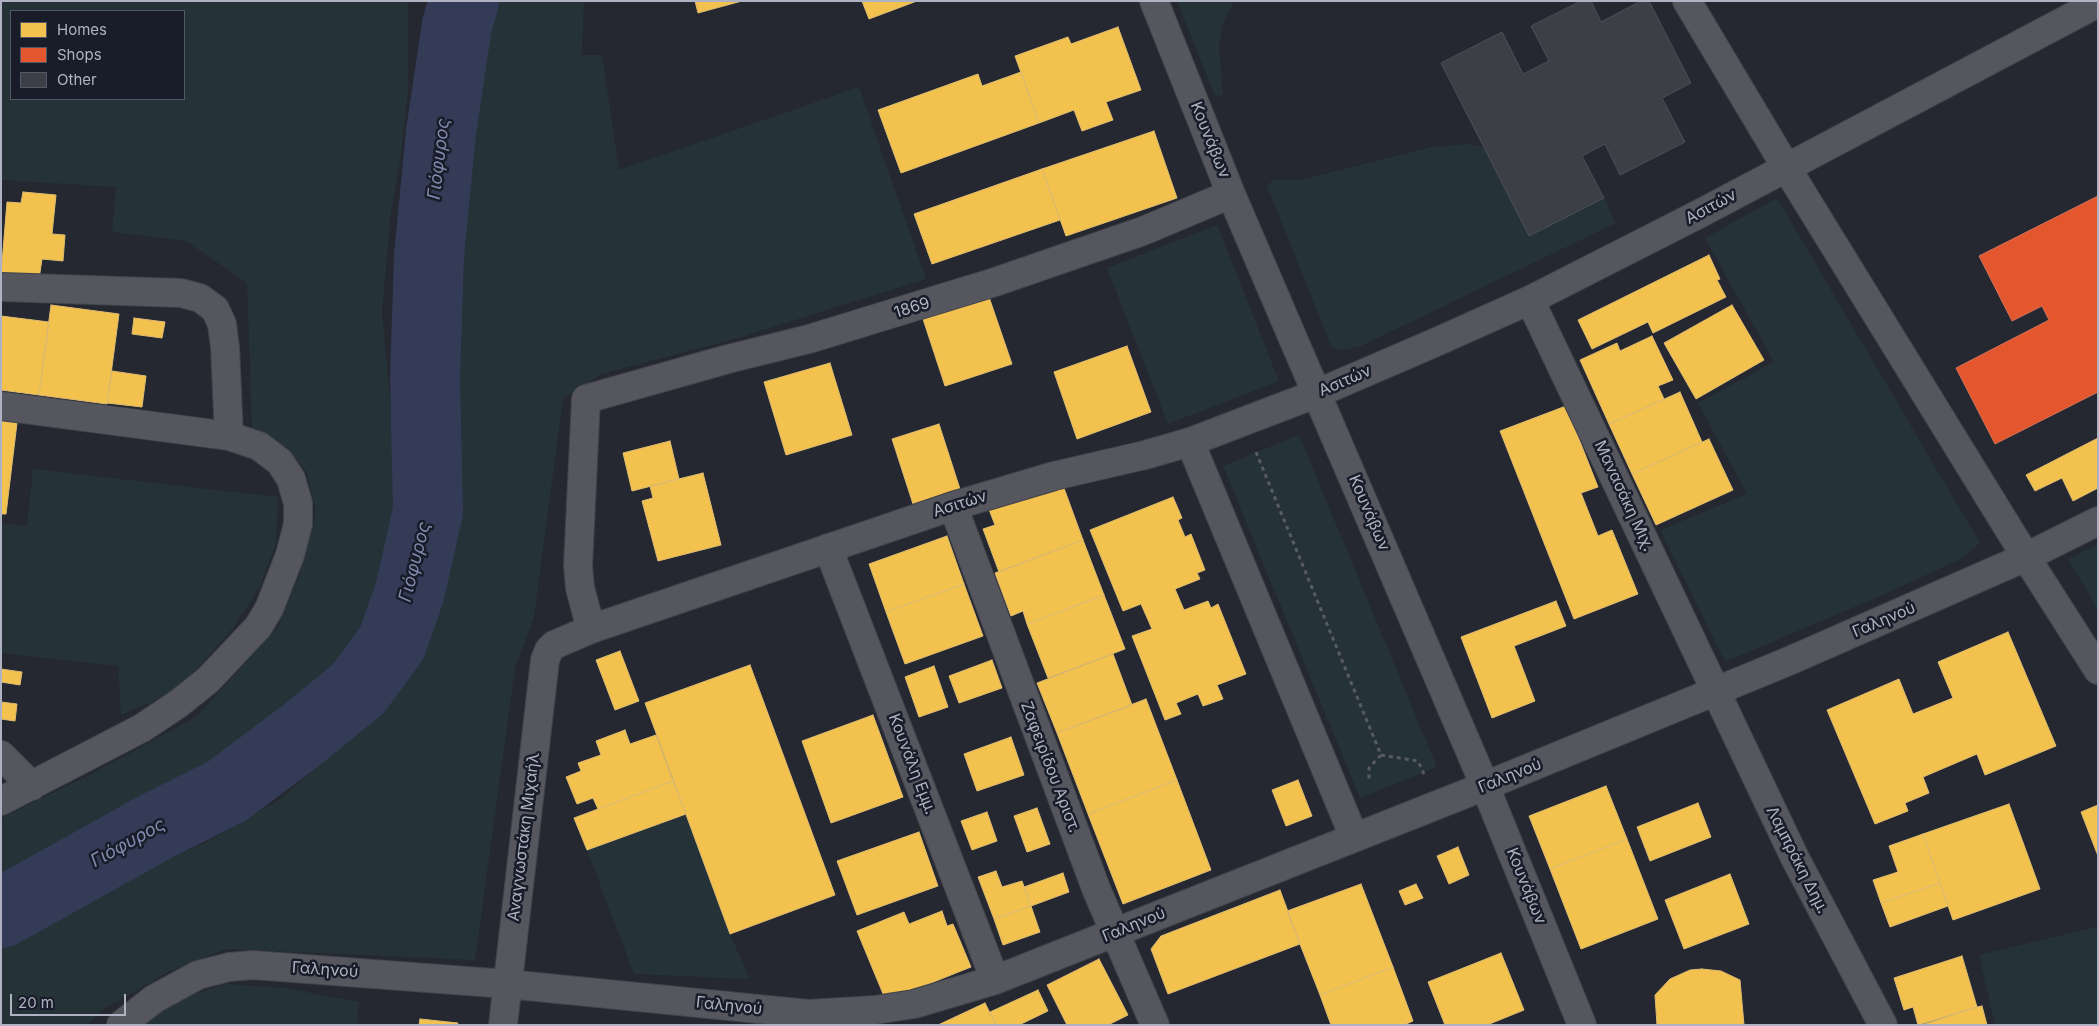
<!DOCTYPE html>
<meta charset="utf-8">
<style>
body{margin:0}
#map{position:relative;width:2099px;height:1026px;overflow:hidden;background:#252830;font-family:Inter,sans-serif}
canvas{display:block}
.frame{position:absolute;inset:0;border:2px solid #aeb2c2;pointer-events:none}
.legend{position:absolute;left:10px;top:10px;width:175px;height:90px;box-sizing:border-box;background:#191d2a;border:1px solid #555967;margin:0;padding:6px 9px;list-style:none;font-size:15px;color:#aeb2c2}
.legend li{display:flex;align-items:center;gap:10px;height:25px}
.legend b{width:25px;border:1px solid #555967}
.scale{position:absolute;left:10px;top:994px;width:116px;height:22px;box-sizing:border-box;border:2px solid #aeb2c2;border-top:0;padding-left:6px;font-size:15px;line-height:18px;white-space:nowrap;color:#aeb2c2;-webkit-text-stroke:4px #191d2a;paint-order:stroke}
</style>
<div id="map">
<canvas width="2099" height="1026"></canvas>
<div class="frame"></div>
<ul class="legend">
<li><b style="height:14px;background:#f2c14e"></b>Homes</li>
<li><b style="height:14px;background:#e4572e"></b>Shops</li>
<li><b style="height:14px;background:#3d3f46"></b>Other</li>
</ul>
<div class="scale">20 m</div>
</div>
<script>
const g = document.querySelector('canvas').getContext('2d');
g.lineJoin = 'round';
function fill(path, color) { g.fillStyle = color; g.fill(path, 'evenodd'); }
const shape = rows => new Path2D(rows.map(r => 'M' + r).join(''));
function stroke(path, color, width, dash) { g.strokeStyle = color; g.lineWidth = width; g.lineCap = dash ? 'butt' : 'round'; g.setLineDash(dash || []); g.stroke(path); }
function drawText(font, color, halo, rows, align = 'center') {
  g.font = font + ' Inter,sans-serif'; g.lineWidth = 5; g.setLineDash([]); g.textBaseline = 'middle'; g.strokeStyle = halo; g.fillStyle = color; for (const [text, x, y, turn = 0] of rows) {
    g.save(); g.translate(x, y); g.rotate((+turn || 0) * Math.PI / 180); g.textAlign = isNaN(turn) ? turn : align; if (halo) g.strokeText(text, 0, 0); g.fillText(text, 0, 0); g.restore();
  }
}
fill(shape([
 [1,1,408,1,408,90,401,155,391,212,382,312,398,486,388,596,364,643,319,701,214,780,65,857,1,892,1,818,93,773,196,717,278,627,300,573,316,512,307,473,288,448,252,430,247,283,186,241,112,232,116,187,1,180],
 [11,11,184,11,184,99,11,99],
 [481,1,584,1,582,55,602,55,619,170,859,87,926,279,731,340,601,374,563,399,534,617,515,668,475,960,226,949,170,971,102,1010,87,1025,1,1025,1,939,108,882,203,844,282,798,393,698,429,618,443,512,443,451,449,221,467,59],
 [1177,1,1234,1,1223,24,1219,45,1223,95,1215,96],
 [1468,144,1483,147,1529,236,1604,198,1616,223,1359,347,1341,350,1332,348,1267,186,1273,180,1301,180,1432,147],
 [1777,198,1980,543,1961,559,1887,593,1725,662,1660,530,1747,494,1698,403,1774,362,1705,238],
 [1217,225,1279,381,1168,424,1107,268],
 [1299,435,1437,767,1360,798,1223,466],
 [33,469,278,497,276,543,260,587,234,627,197,669,164,697,121,715,118,666,1,653,1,523,27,526],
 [2098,544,2098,610,2068,559],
 [686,814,730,934,750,979,634,974,587,850],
 [2095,927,2098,939,2098,1025,1995,1025,1979,955],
 [226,984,285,988,359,1002,357,1025,142,1025,174,1003,202,991]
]), '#253237');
const homes = shape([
 [695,1,742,1,698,13,695,1],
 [862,1,917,1,869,19,862,1],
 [1118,27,1141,90,1106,102,1113,120,1082,131,1074,110,1039,123,1015,56,1068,37,1071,44,1118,27],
 [1021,72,1039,123,901,173,878,110,978,74,982,86,1021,72],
 [1154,131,1177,198,1066,236,1042,169,1154,131],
 [1042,169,1060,220,932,264,914,214,1042,169],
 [23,192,56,195,52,234,65,235,63,261,42,259,39,279,1,275,7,202,21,203,23,192],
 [1709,255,1720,279,1717,280,1726,297,1653,333,1648,322,1592,349,1578,320,1709,255],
 [989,297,1012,364,945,386,923,319,989,297],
 [51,305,119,314,107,404,39,395,51,305],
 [1732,305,1764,360,1696,399,1664,343,1732,305],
 [1,316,49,322,39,395,1,390,1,316],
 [134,318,165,322,162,338,132,334,134,318],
 [1652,336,1673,380,1658,386,1664,399,1609,424,1580,360,1617,343,1620,351,1652,336],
 [1127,346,1151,412,1077,439,1054,372,1127,346],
 [830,363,852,435,786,455,764,382,830,363],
 [112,371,146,376,142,407,107,403,112,371],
 [1680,392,1702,442,1632,474,1609,424,1680,392],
 [1566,406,1598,487,1581,493,1598,536,1612,530,1638,594,1574,619,1500,431,1566,406],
 [1,421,17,423,6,514,1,514,1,421],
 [939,424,960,489,913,504,892,439,939,424],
 [2098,438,2098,488,2073,501,2062,478,2035,491,2026,475,2098,438],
 [1709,439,1733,490,1656,525,1632,474,1709,439],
 [670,441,679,479,632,491,623,453,670,441],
 [703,473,721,545,658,561,642,501,653,498,650,486,703,473],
 [1061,480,1083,540,999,572,983,529,995,525,988,507,1061,480],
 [1173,497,1182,518,1178,520,1185,537,1191,534,1205,570,1197,573,1200,579,1175,589,1184,610,1208,601,1211,608,1218,604,1246,674,1217,685,1223,699,1203,706,1198,694,1176,703,1181,714,1165,720,1132,636,1152,629,1141,604,1123,611,1090,530,1173,497],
 [947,536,964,584,886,612,869,564,947,536],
 [1083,540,1104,595,1027,624,1023,611,1011,616,995,573,1083,540],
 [964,584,983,636,905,664,886,612,964,584],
 [1104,595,1125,649,1048,678,1027,624,1104,595],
 [1556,601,1566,626,1514,646,1535,701,1492,718,1461,637,1556,601],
 [2008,632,2056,746,1985,775,1977,754,1923,777,1929,793,1905,803,1908,811,1875,824,1827,710,1899,679,1913,714,1953,698,1938,662,2008,632],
 [620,651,639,701,615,710,596,660,620,651],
 [1113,654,1132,705,1057,733,1037,683,1113,654],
 [992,660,1002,688,959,703,949,676,992,660],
 [750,665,835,895,730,934,645,703,750,665],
 [934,666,948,707,919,717,905,677,934,666],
 [1,669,22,672,20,685,1,682,1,669],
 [1146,699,1177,780,1088,814,1057,733,1146,699],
 [1,702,17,704,15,721,1,719,1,702],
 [873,715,903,797,831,823,802,741,873,715],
 [625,730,630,744,656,735,673,781,598,809,593,798,577,804,566,777,581,771,578,763,601,755,596,741,625,730],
 [1011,737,1024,775,977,791,964,754,1011,737],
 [1177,780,1211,870,1123,904,1088,814,1177,780],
 [1298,780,1312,816,1286,826,1272,790,1298,780],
 [673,781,686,814,587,850,574,818,673,781],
 [1606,786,1627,839,1550,869,1529,816,1606,786],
 [1698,803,1711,837,1650,861,1637,827,1698,803],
 [2009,804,2040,889,1953,920,1923,834,2009,804],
 [2098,805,2098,856,2081,812,2098,805],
 [1037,808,1050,844,1027,852,1014,816,1037,808],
 [987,812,997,841,972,850,961,821,987,812],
 [919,832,938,886,857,915,837,861,919,832],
 [1923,834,1940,883,1881,903,1873,880,1898,872,1889,846,1923,834],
 [1627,839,1658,919,1581,949,1550,869,1627,839],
 [1458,847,1469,875,1449,884,1437,856,1458,847],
 [996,871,1002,887,1022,881,1031,906,994,919,978,877,996,871],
 [1063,873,1069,892,1031,906,1024,887,1063,873],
 [1730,874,1749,924,1684,949,1665,900,1730,874],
 [1940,883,1948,906,1890,927,1881,903,1940,883],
 [1361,884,1393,967,1320,995,1287,911,1361,884],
 [1416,884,1423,898,1405,905,1399,891,1416,884],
 [1280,890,1300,944,1168,994,1151,949,1161,936,1280,890],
 [1031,906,1040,932,1003,945,994,919,1031,906],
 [942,911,947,926,953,924,971,967,886,1001,857,931,904,912,909,924,942,911],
 [1501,953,1524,1010,1487,1025,1445,1025,1428,982,1501,953],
 [1962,956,1977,1007,1918,1025,1913,1007,1904,1010,1894,978,1962,956],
 [1099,959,1128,1015,1108,1025,1067,1025,1047,985,1099,959],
 [1393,967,1413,1021,1404,1025,1331,1025,1320,995,1393,967],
 [1702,969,1721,971,1740,980,1744,1025,1657,1025,1655,995,1670,979,1690,970,1702,969],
 [1038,990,1048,1011,1019,1025,996,1025,990,1012,1038,990],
 [985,1003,996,1025,938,1025,985,1003],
 [1982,1006,1987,1025,1922,1025,1977,1007,1982,1006],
 [420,1019,458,1023,457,1025,419,1025,420,1019]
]);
fill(homes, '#f2c14e');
stroke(homes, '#debc71', 1);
const shops = shape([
 [2098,196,2098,392,1995,444,1956,368,2049,320,2042,306,2012,321,1979,256,2098,196]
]);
fill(shops, '#e4572e');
stroke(shops, '#d4725a', 1);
stroke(shape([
 [1,913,157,826,227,791,303,734,358,689,392,643,410,591,428,511,425,378,429,256,441,132,457,25,464,1]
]), '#343b57', 70);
const building = shape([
 [1581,1,1591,1,1601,22,1641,1,1649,1,1691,83,1662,98,1685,142,1620,175,1605,144,1582,156,1604,198,1529,236,1441,63,1502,32,1523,74,1549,61,1531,26,1581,1]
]);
fill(building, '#3d3f46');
stroke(building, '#4d4f58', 1);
const minor = shape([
 [1154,1,1231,194,1485,786,1582,1025],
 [1687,1,1786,167,2026,557,2098,670],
 [1,287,181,293,200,298,215,309,222,324,225,347,229,436],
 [1530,300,1794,856,1883,1025],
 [1,406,229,436,259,446,280,462,291,479,298,503,298,524,290,555,269,609,258,627,208,680,178,704,142,728,1,801],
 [1190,442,1354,837],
 [953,506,1097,891,1155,1025],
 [828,548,995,980],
 [591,629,580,588,578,566,586,399,728,359,809,339,995,282,1143,231,1231,194],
 [1,755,32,786],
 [121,1025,154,999,198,975,229,967,253,965,507,984,808,1014,875,1010,914,1004,995,980,1485,786,1789,661,2026,557,2098,521],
 [503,1025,545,660,549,650,554,645,591,629,953,506,1054,476,1145,455,1190,442,1318,393,1434,343,1530,300,1699,214,2098,3]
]);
stroke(minor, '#414349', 30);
stroke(shape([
 [1256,452,1381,755,1369,768,1369,781],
 [1381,755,1418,761,1424,774]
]), '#585b62', 3, [4, 4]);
stroke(minor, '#55565e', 28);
drawText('16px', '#aeb2c2', '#191d2a', [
 ["Κουνάβων",1210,140,68],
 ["Ασιτών",1711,207,-28],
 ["1869",912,308,-17],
 ["Ασιτών",1345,381,-23],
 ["Μανασάκη Μιχ.",1624,496,65],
 ["Ασιτών",960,504,-17],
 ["Κουνάβων",1369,513,67],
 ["Γαληνού",1884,620,-23],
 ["Κουνάλη Εμμ.",912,764,69],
 ["Ζαφειρίδου Αριστ.",1050,767,69],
 ["Γαληνού",1510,776,-22],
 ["Αναγνωστάκη Μιχαήλ",524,837,-83],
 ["Λαμπράκη Δημ.",1797,860,63],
 ["Κουνάβων",1526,886,68],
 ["Γαληνού",1134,925,-22],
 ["Γαληνού",325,970,4],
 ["Γαληνού",729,1006,6]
]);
drawText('italic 18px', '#808aad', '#191d2a', [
 ["Γιόφυρος",439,159,-83],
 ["Γιόφυρος",415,562,-76],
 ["Γιόφυρος",128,843,-29]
]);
</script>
